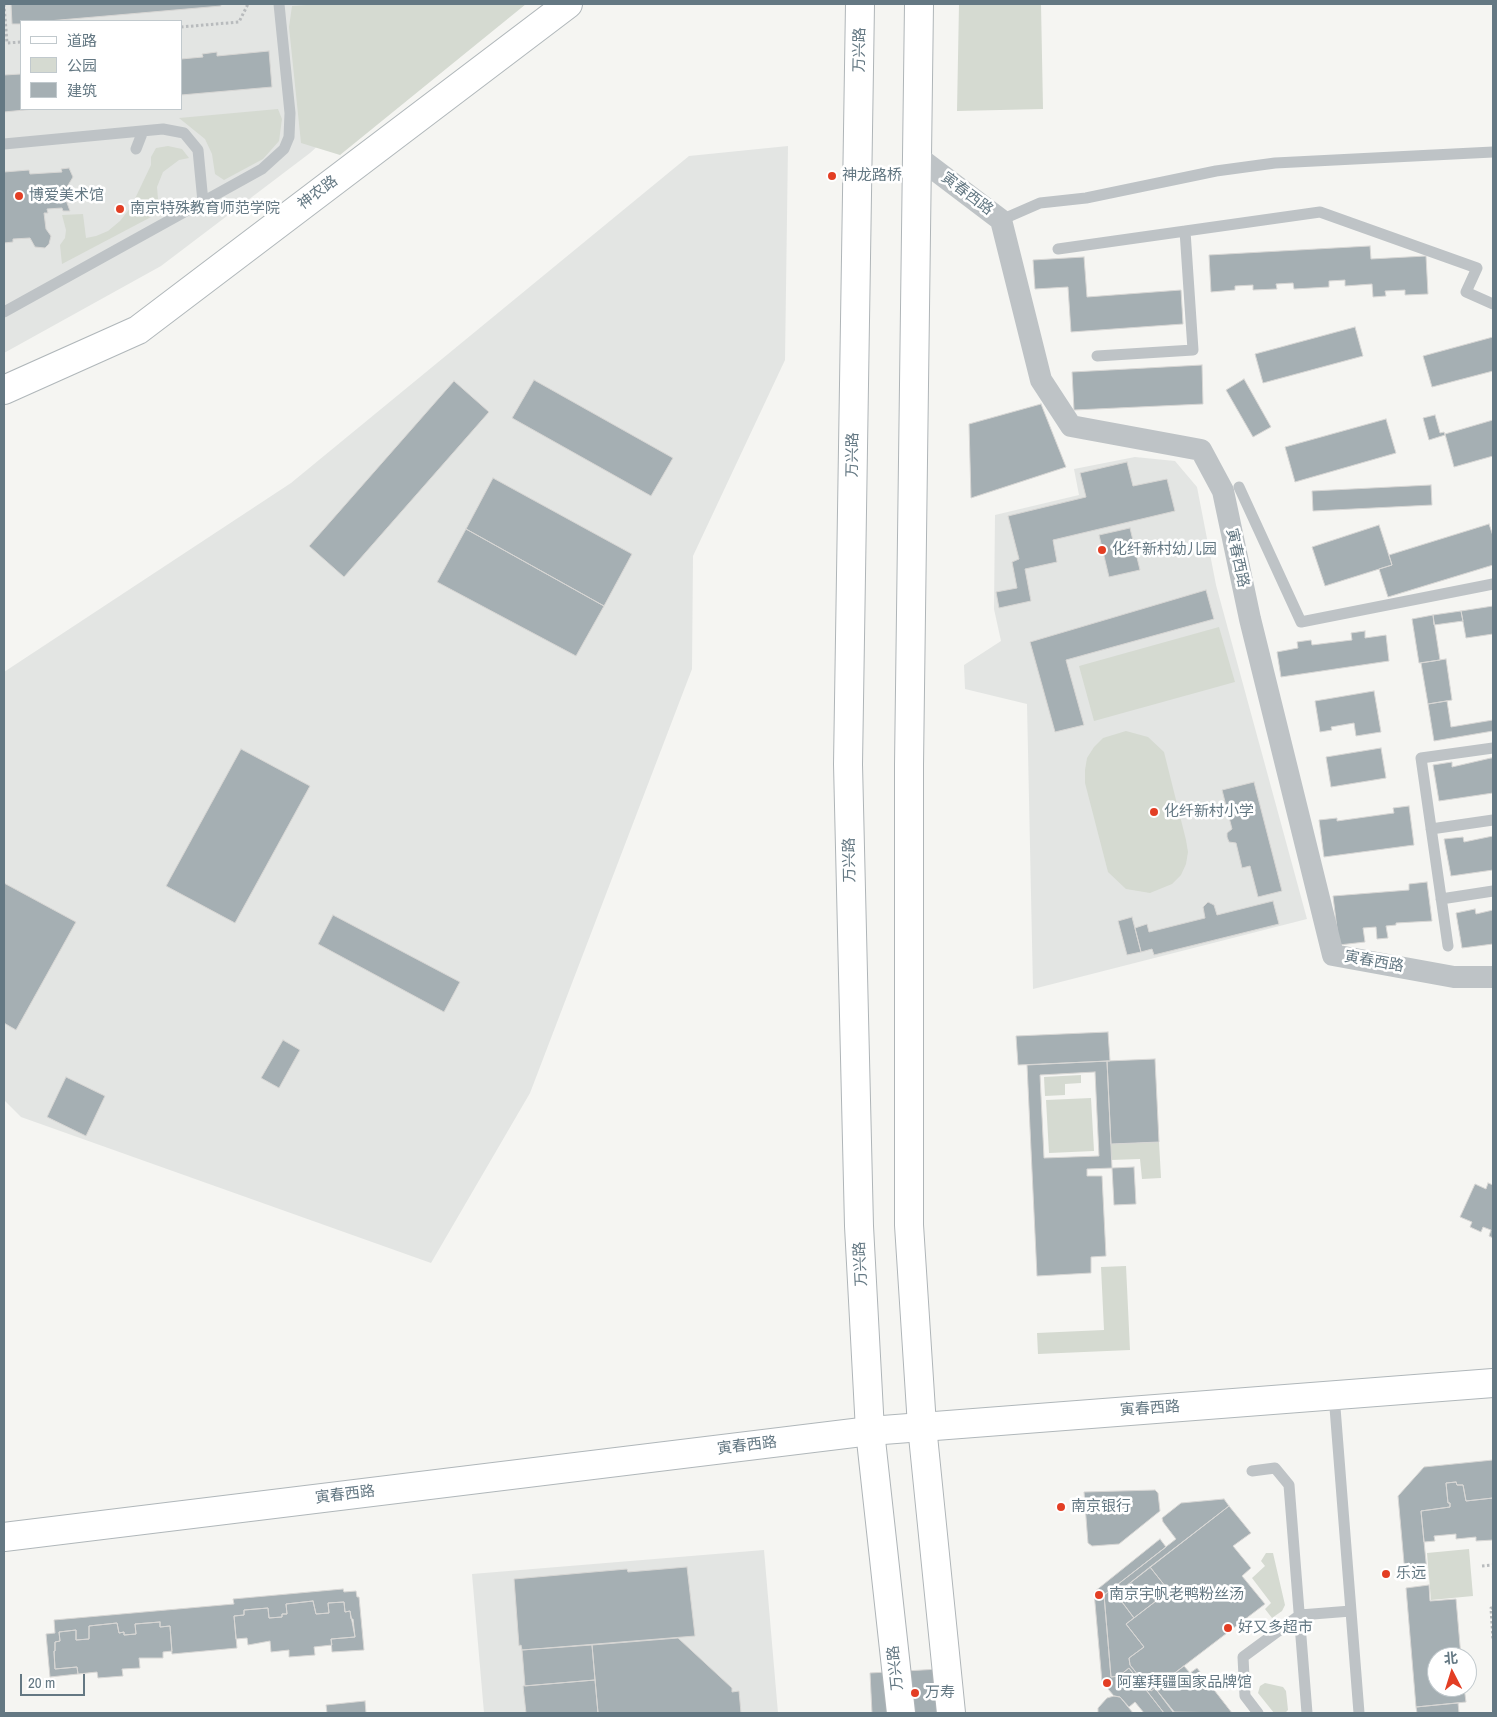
<!DOCTYPE html>
<meta charset="utf-8">
<style>
body{margin:0}
#map{position:relative;width:1497px;height:1717px;overflow:hidden;background:#f5f5f2;font-family:"Archivo Narrow","Noto Sans SC",sans-serif}
canvas{display:block}
.frame{position:absolute;inset:0;border:5px solid #647883;pointer-events:none}
.legend{position:absolute;left:20px;top:20px;width:162px;height:90px;box-sizing:border-box;background:#fff;border:1px solid #c1c9cd;margin:0;padding:6px 9px;list-style:none;font-size:15px;color:#647883}
.legend li{display:flex;align-items:center;gap:10px;height:25px}
.legend b{width:25px;border:1px solid #c1c9cd}
.north{position:absolute;left:1427px;top:1647px;width:50px;height:50px;box-sizing:border-box;background:#fff;border:1px solid #c1c9cd;border-radius:50%;rotate:355deg;font-size:14px;font-weight:700;line-height:20px;text-align:center;color:#647883}
.north::after{content:'';display:block;margin:auto;width:18px;height:22px;background:#e33e24;clip-path:polygon(50% 0,100% 100%,50% 72%,0 100%)}
.scale{position:absolute;left:20px;top:1674px;width:65px;height:22px;box-sizing:border-box;border:2px solid #647883;border-top:0;padding-left:6px;font-size:15px;line-height:18px;white-space:nowrap;color:#647883;-webkit-text-stroke:4px #fff;paint-order:stroke}
</style>
<div id="map">
<canvas width="1497" height="1717"></canvas>
<div class="frame"></div>
<ul class="legend">
<li><b style="height:6px;background:#fff"></b>道路</li>
<li><b style="height:14px;background:#d5dad1"></b>公园</li>
<li><b style="height:14px;background:#a5afb3"></b>建筑</li>
</ul>
<div class="north">北</div>
<div class="scale">20 m</div>
</div>
<script>
const g = document.querySelector('canvas').getContext('2d');
g.lineJoin = 'round';
function fill(path, color) { g.fillStyle = color; g.fill(path, 'evenodd'); }
const shape = rows => new Path2D(rows.map(r => 'M' + r).join(''));
function stroke(path, color, width, dash) { g.strokeStyle = color; g.lineWidth = width; g.lineCap = dash ? 'butt' : 'round'; g.setLineDash(dash || []); g.stroke(path); }
function drawText(font, color, halo, rows, align = 'center') {
  g.font = font + ' "Archivo Narrow","Noto Sans SC",sans-serif'; g.lineWidth = 5; g.setLineDash([]); g.textBaseline = 'middle'; g.strokeStyle = halo; g.fillStyle = color; for (const [text, x, y, turn = 0] of rows) {
    g.save(); g.translate(x, y); g.rotate((+turn || 0) * Math.PI / 180); g.textAlign = isNaN(turn) ? turn : align; if (halo) g.strokeText(text, 0, 0); g.fillText(text, 0, 0); g.restore();
  }
}
fill(shape([
 [4,4,473,4,310,153,161,266,4,353],
 [21,21,181,21,181,109,21,109],
 [788,146,785,360,693,556,692,669,530,1093,431,1263,21,1117,4,1100,4,672,291,483,689,156],
 [1135,457,1175,461,1197,487,1216,585,1307,919,1033,989,1027,704,965,689,964,665,1001,641,994,609,995,515,1079,495,1074,469],
 [764,1550,778,1713,484,1713,472,1574]
]), '#e3e5e3');
fill(shape([
 [321,4,526,4,340,155,301,143,289,27,292,6],
 [959,4,1041,4,1043,109,957,111],
 [278,109,282,119,279,141,263,159,224,180,215,174,212,154,205,139,179,118],
 [168,146,182,149,189,158,179,160,163,172,157,187,158,199,168,202,170,207,62,264,60,245,65,238,66,230,62,215,83,214,86,238,96,236,108,231,120,221,131,207,151,165,151,157,156,148],
 [1219,627,1235,682,1094,721,1079,666],
 [1126,731,1148,737,1164,752,1186,840,1188,852,1186,864,1181,875,1172,884,1150,893,1126,889,1108,872,1085,783,1085,770,1087,758,1094,747,1103,738],
 [1081,1075,1081,1083,1065,1084,1065,1095,1045,1096,1044,1077],
 [1091,1098,1094,1151,1049,1153,1046,1100],
 [1159,1142,1161,1178,1142,1179,1140,1159,1111,1160,1111,1144],
 [1126,1266,1130,1350,1038,1354,1037,1333,1104,1330,1101,1267],
 [1469,1549,1473,1596,1431,1600,1427,1553],
 [1266,1553,1273,1553,1285,1605,1282,1611,1272,1618,1265,1609,1271,1603,1252,1578,1265,1566,1261,1561],
 [1265,1683,1283,1687,1286,1691,1288,1710,1285,1713,1274,1713,1258,1693,1260,1686]
]), '#d5dad1');
const building = shape([
 [11,4,221,4,221,6,48,21,21,21,21,24,12,24,11,4],
 [269,51,272,87,181,95,181,59,203,57,202,54,217,52,217,56,269,51],
 [21,74,21,109,35,109,4,112,4,75,21,74],
 [69,168,73,177,67,187,68,200,66,200,70,211,63,211,62,208,47,209,48,213,44,213,46,229,51,236,49,244,45,248,35,247,30,238,13,239,13,242,4,243,4,172,29,170,30,174,62,172,61,169,69,168],
 [1370,246,1371,259,1426,256,1428,294,1405,295,1405,290,1385,291,1386,296,1373,297,1372,284,1345,286,1345,280,1329,281,1329,287,1294,289,1293,283,1276,284,1277,289,1253,290,1253,285,1235,286,1235,290,1211,292,1209,255,1370,246],
 [1084,257,1087,297,1181,290,1183,324,1071,332,1068,287,1035,289,1033,260,1084,257],
 [1355,327,1363,356,1263,383,1255,354,1355,327],
 [1493,337,1493,371,1432,387,1423,356,1493,337],
 [1202,365,1203,404,1074,410,1072,372,1202,365],
 [1244,379,1271,427,1253,437,1226,390,1244,379],
 [534,380,673,458,651,496,512,418,534,380],
 [454,381,489,412,344,577,309,546,454,381],
 [1041,404,1066,467,971,498,969,424,1041,404],
 [1435,415,1440,433,1444,432,1445,435,1429,440,1423,418,1435,415],
 [1386,419,1396,453,1295,482,1285,447,1386,419],
 [1493,420,1493,456,1454,467,1445,434,1493,420],
 [1127,462,1133,486,1167,479,1175,511,1053,540,1057,562,1025,569,1031,601,999,608,996,592,1017,588,1012,562,1019,559,1008,516,1086,497,1080,473,1127,462],
 [493,478,632,554,604,606,466,529,493,478],
 [1431,485,1432,505,1313,511,1312,491,1431,485],
 [1489,524,1493,536,1493,565,1388,597,1379,569,1392,565,1389,555,1489,524],
 [1379,525,1392,565,1325,586,1312,547,1379,525],
 [1130,528,1140,570,1109,577,1099,535,1130,528],
 [466,529,604,606,576,656,437,582,466,529],
 [1206,590,1214,619,1066,660,1084,725,1055,732,1030,642,1206,590],
 [1493,606,1493,634,1466,638,1461,611,1493,606],
 [1461,611,1463,621,1434,625,1433,615,1461,611],
 [1433,615,1440,660,1419,663,1412,619,1433,615],
 [1365,631,1365,638,1386,635,1389,661,1281,677,1277,652,1298,648,1297,642,1311,640,1312,645,1352,640,1351,633,1365,631],
 [1446,659,1452,700,1428,704,1421,663,1446,659],
 [1374,691,1381,732,1356,736,1354,723,1331,727,1332,730,1320,732,1315,701,1374,691],
 [1447,701,1451,727,1493,720,1493,731,1434,741,1428,704,1447,701],
 [1381,748,1386,778,1331,787,1326,757,1381,748],
 [241,749,310,786,235,923,166,886,241,749],
 [1491,758,1493,758,1493,793,1439,801,1433,765,1452,762,1452,767,1491,758],
 [1254,782,1282,891,1258,897,1250,866,1242,868,1236,843,1229,842,1227,837,1227,833,1232,829,1222,790,1254,782],
 [1409,806,1414,845,1324,857,1319,820,1337,818,1337,821,1394,813,1393,808,1409,806],
 [1493,836,1493,870,1451,876,1444,839,1463,837,1464,842,1493,836],
 [1427,882,1432,921,1396,923,1396,925,1386,926,1388,938,1377,939,1376,927,1363,928,1365,942,1339,945,1333,896,1409,890,1409,884,1427,882],
 [4,883,76,922,16,1030,4,1023,4,883],
 [1273,901,1279,924,1154,955,1152,949,1141,952,1135,928,1147,924,1149,932,1205,918,1203,907,1208,902,1214,905,1217,915,1273,901],
 [1475,909,1476,914,1493,910,1493,944,1462,948,1456,913,1475,909],
 [333,915,460,982,444,1012,318,944,333,915],
 [1132,917,1141,952,1127,955,1118,921,1132,917],
 [1108,1032,1110,1061,1018,1065,1016,1036,1108,1032],
 [283,1040,300,1050,279,1088,261,1078,283,1040],
 [1155,1059,1159,1142,1111,1144,1107,1061,1155,1059],
 [1107,1061,1112,1168,1087,1169,1087,1176,1102,1176,1106,1256,1091,1257,1091,1273,1037,1276,1027,1065,1107,1061],
 [1095,1072,1099,1156,1044,1158,1040,1075,1095,1072],
 [66,1077,105,1096,86,1136,47,1117,66,1077],
 [1134,1167,1136,1204,1114,1205,1112,1168,1134,1167],
 [1488,1183,1493,1185,1493,1238,1489,1236,1491,1230,1483,1227,1481,1232,1470,1227,1472,1222,1460,1217,1475,1184,1486,1189,1488,1183],
 [1493,1460,1493,1498,1466,1501,1463,1485,1457,1485,1456,1482,1446,1483,1448,1503,1450,1503,1450,1507,1421,1511,1427,1572,1405,1574,1398,1496,1424,1467,1493,1460],
 [1456,1482,1457,1485,1463,1485,1466,1501,1493,1498,1493,1540,1476,1541,1476,1537,1456,1539,1456,1534,1434,1536,1435,1541,1424,1542,1421,1511,1450,1507,1450,1503,1448,1503,1446,1483,1456,1482],
 [1155,1490,1158,1493,1160,1511,1119,1544,1092,1546,1088,1543,1084,1492,1155,1490],
 [1224,1499,1229,1506,1116,1594,1134,1618,1126,1624,1144,1647,1129,1658,1130,1665,1151,1691,1155,1688,1175,1713,1164,1713,1129,1668,1119,1676,1111,1677,1104,1595,1176,1539,1163,1522,1162,1518,1181,1503,1224,1499],
 [1229,1506,1251,1533,1233,1546,1251,1568,1242,1576,1265,1604,1151,1691,1130,1665,1129,1658,1144,1647,1126,1624,1169,1591,1150,1567,1229,1506],
 [1160,1539,1166,1547,1104,1595,1111,1677,1119,1676,1129,1668,1164,1713,1144,1713,1135,1702,1129,1707,1120,1697,1114,1696,1102,1682,1094,1592,1160,1539],
 [687,1567,695,1636,522,1650,521,1645,519,1646,514,1579,627,1569,628,1572,687,1567],
 [1150,1567,1169,1591,1134,1618,1116,1594,1150,1567],
 [1429,1585,1430,1601,1456,1599,1461,1657,1437,1657,1437,1687,1464,1687,1466,1702,1416,1707,1406,1588,1429,1585],
 [343,1589,344,1592,356,1591,357,1597,359,1597,364,1650,332,1652,331,1639,355,1637,350,1611,345,1612,344,1602,328,1603,329,1613,316,1614,313,1601,286,1604,287,1614,282,1614,282,1617,269,1618,268,1608,244,1610,244,1615,234,1616,237,1648,172,1654,170,1626,160,1627,160,1622,135,1624,136,1634,124,1635,124,1632,119,1633,117,1623,89,1626,89,1639,76,1640,76,1630,59,1632,60,1641,55,1642,55,1651,54,1651,55,1669,77,1667,78,1674,50,1677,46,1634,55,1633,54,1620,234,1604,233,1599,343,1589],
 [313,1601,316,1614,329,1613,328,1603,344,1602,345,1612,350,1611,351,1619,353,1619,355,1637,331,1639,332,1645,314,1647,315,1655,289,1657,289,1650,271,1652,270,1641,248,1645,247,1638,236,1639,234,1616,244,1615,244,1610,268,1608,269,1618,282,1617,282,1614,287,1614,286,1604,313,1601],
 [160,1622,160,1627,170,1626,172,1651,163,1652,163,1658,139,1658,140,1668,122,1669,123,1676,98,1678,97,1672,78,1674,77,1667,55,1669,54,1651,55,1651,55,1642,60,1641,59,1632,76,1630,76,1640,89,1639,89,1626,117,1623,119,1633,124,1632,124,1635,136,1634,135,1624,160,1622],
 [678,1638,732,1688,732,1692,739,1691,741,1713,598,1713,592,1645,678,1638],
 [592,1645,595,1680,525,1686,522,1650,592,1645],
 [1184,1666,1190,1673,1197,1668,1232,1713,1173,1712,1155,1688,1184,1666],
 [957,1668,960,1713,872,1713,870,1673,957,1668],
 [595,1680,598,1713,526,1713,523,1686,595,1680],
 [1114,1696,1120,1697,1133,1713,1098,1713,1098,1708,1107,1698,1114,1696],
 [365,1701,366,1713,327,1713,326,1705,365,1701],
 [1458,1703,1459,1713,1417,1713,1416,1707,1458,1703]
]);
fill(building, '#a5afb3');
stroke(building, '#d7d6d4', 1);
const secondary = shape([
 [4,390,138,330,568,4],
 [4,1537,870,1431,1493,1383]
]);
const primary = shape([
 [860,4,848,764,859,1226,870,1431,901,1713],
 [919,4,909,765,909,1225,922,1426,951,1713]
]);
stroke(secondary, '#b0b7ba', 30);
stroke(primary, '#afb5b8', 30);
stroke(shape([
 [4,4,7,43,21,42],
 [181,27,239,22,248,4],
 [1482,1566,1493,1565],
 [1493,1608,1491,1608,1493,1640]
]), '#b8bbbd', 3, [2.5, 2.5]);
stroke(shape([
 [4,144,163,129,184,133,198,150,203,202],
 [136,149,143,131],
 [1001,220,1040,203,1086,198,1216,171,1275,163,1493,152],
 [1058,249,1320,212,1477,268,1466,292,1493,304],
 [4,312,262,169,284,149,289,137,290,113,279,4],
 [1097,356,1193,350,1185,231],
 [1239,487,1301,622,1493,584],
 [1431,829,1493,820],
 [1441,899,1493,891],
 [1448,946,1421,758,1493,748],
 [1334,1395,1359,1713],
 [1252,1471,1275,1468,1289,1485,1307,1713],
 [1258,1713,1245,1696,1243,1657,1300,1615,1351,1611]
]), '#bec3c6', 11);
stroke(shape([
 [918,157,1001,220,1041,380,1071,426,1201,450,1223,491,1250,619,1333,955,1454,977,1493,977]
]), '#bec3c6', 22);
stroke(secondary, '#fff', 28);
stroke(primary, '#fff', 28);
for (const [x, y, r, color] of [
 [832,176,5,"#e33e24"],
 [19,196,5,"#e33e24"],
 [120,209,5,"#e33e24"],
 [1102,550,5,"#e33e24"],
 [1154,812,5,"#e33e24"],
 [1061,1507,5,"#e33e24"],
 [1386,1574,5,"#e33e24"],
 [1099,1595,5,"#e33e24"],
 [1228,1628,5,"#e33e24"],
 [1107,1683,5,"#e33e24"],
 [915,1693,5,"#e33e24"]
]) { const dot = new Path2D(); dot.arc(x, y, r, 0, 2 * Math.PI); g.fillStyle = color; g.fill(dot); stroke(dot, '#fff', 2); }
drawText('15px', '#647883', '#fff', [
 ["万兴路",860,50,-89],
 ["神农路",318,193,-37],
 ["寅春西路",967,194,37],
 ["万兴路",853,455,-89],
 ["寅春西路",1237,558,78],
 ["万兴路",850,860,-91],
 ["寅春西路",1374,962,10],
 ["万兴路",861,1264,-93],
 ["寅春西路",1150,1409,-4],
 ["寅春西路",747,1446,-7],
 ["寅春西路",345,1495,-7],
 ["万兴路",896,1668,-96]
]);
drawText('15px', '#647883', '#fff', [
 ["神龙路桥",842,176],
 ["博爱美术馆",29,196],
 ["南京特殊教育师范学院",130,209],
 ["化纤新村幼儿园",1112,550],
 ["化纤新村小学",1164,812],
 ["南京银行",1071,1507],
 ["乐远",1396,1574],
 ["南京宇帆老鸭粉丝汤",1109,1595],
 ["好又多超市",1238,1628],
 ["阿塞拜疆国家品牌馆",1117,1683],
 ["万寿",925,1693]
], 'left');
</script>
